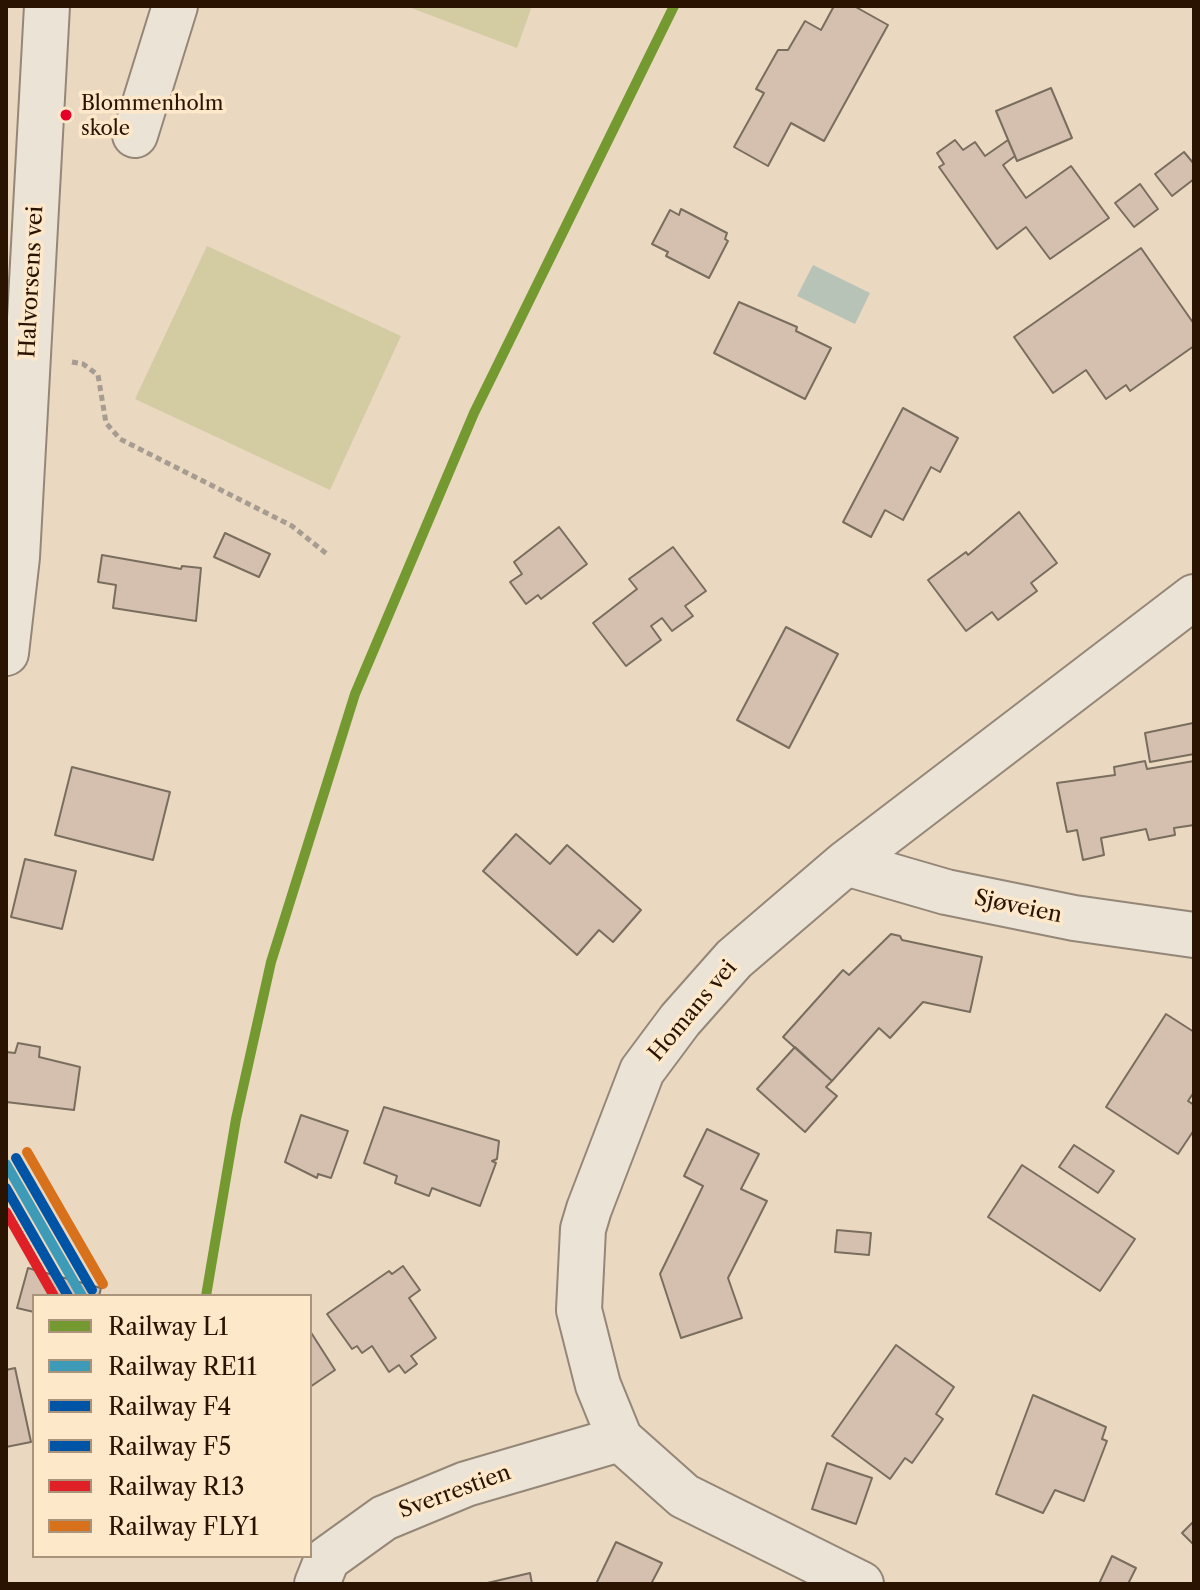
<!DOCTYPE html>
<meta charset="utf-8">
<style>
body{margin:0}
#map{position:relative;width:1200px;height:1590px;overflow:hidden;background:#ead8c0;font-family:"Libre Caslon Text",serif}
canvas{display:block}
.frame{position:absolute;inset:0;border:8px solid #2a1301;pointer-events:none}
.legend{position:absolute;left:32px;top:1294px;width:280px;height:264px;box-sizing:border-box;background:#fde8ca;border:2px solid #a9937a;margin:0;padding:10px 14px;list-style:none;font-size:24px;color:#2a1301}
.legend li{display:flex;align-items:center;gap:16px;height:40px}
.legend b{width:40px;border:2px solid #a9937a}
</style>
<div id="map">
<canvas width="1200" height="1590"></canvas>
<div class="frame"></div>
<ul class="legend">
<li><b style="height:10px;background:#749930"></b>Railway L1</li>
<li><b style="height:10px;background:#3e9bb8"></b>Railway RE11</li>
<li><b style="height:10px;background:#0054a6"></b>Railway F4</li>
<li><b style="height:10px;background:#0054a6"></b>Railway F5</li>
<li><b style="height:10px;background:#df2027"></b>Railway R13</li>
<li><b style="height:10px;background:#d7711b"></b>Railway FLY1</li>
</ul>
</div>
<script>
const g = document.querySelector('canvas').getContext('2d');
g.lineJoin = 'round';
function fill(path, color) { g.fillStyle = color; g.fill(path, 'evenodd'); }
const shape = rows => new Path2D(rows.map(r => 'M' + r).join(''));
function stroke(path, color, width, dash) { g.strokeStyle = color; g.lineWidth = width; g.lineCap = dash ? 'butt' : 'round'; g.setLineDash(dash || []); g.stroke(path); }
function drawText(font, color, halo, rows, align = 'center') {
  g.font = font + ' "Libre Caslon Text",serif'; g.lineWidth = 7; g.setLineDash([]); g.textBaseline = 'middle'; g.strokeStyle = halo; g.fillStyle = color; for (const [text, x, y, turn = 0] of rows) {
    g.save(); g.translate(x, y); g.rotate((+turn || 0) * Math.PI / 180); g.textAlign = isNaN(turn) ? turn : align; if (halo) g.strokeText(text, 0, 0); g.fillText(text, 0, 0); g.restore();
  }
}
fill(shape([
 [406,6,532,6,517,48],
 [207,246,401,336,330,490,135,399]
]), '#d3cba2');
fill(shape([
 [813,265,870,293,855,324,797,296]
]), '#b7c3b7');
const building = shape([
 [834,6,854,6,888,25,824,141,791,123,768,166,734,147,764,93,756,89,778,50,788,50,805,21,821,30,834,6],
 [1051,88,1072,138,1017,161,996,111,1051,88],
 [955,140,963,150,975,142,985,156,1008,140,1015,156,1003,165,1026,198,1071,166,1109,218,1050,259,1026,227,997,249,939,167,944,164,937,153,955,140],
 [1184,152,1194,164,1194,179,1172,196,1155,174,1184,152],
 [1140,184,1158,209,1134,227,1115,203,1140,184],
 [681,209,727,233,725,239,728,241,709,278,666,256,668,252,652,244,670,210,679,215,681,209],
 [1141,248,1194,324,1194,346,1130,391,1126,385,1106,399,1086,370,1053,393,1014,337,1141,248],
 [739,302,797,327,796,331,831,348,805,399,714,353,739,302],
 [903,408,958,438,940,472,931,467,903,520,885,510,871,537,843,522,903,408],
 [1019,512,1057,563,1031,583,1037,591,998,620,992,612,966,631,928,580,966,552,968,555,1019,512],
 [559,527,587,564,541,599,538,595,526,604,510,582,522,574,514,562,559,527],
 [225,533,270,554,259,577,214,557,225,533],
 [673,547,706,591,685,606,693,616,672,631,662,618,651,626,661,640,626,666,593,623,637,589,629,579,673,547],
 [102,555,181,569,182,566,201,568,196,621,113,608,116,585,98,582,102,555],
 [786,627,838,654,789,748,737,720,786,627],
 [1193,723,1194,754,1150,762,1145,733,1193,723],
 [1145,761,1147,769,1194,761,1194,825,1174,828,1175,835,1149,840,1146,829,1101,838,1104,855,1083,860,1077,830,1067,832,1057,783,1115,775,1114,767,1145,761],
 [72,767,170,792,153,860,55,835,72,767],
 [516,834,550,864,567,845,641,910,613,942,599,930,577,955,483,871,516,834],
 [25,859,76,871,62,929,11,917,25,859],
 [891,934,900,936,902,940,982,957,970,1012,923,1002,890,1038,879,1028,832,1081,783,1037,843,970,849,975,891,934],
 [1166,1014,1194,1032,1194,1092,1188,1101,1194,1105,1194,1130,1178,1154,1106,1107,1166,1014],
 [18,1043,40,1047,39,1057,80,1067,74,1110,6,1102,6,1052,15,1053,18,1043],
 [795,1047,832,1081,826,1087,837,1096,805,1132,757,1089,795,1047],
 [384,1107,499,1141,497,1159,492,1161,496,1163,480,1206,432,1188,429,1196,395,1183,397,1176,364,1163,384,1107],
 [301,1115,348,1131,331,1178,318,1174,317,1178,285,1162,301,1115],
 [707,1129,759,1154,741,1189,767,1201,728,1278,742,1318,681,1338,660,1274,703,1186,684,1176,707,1129],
 [1074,1145,1114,1171,1098,1193,1059,1167,1074,1145],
 [1022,1165,1135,1239,1100,1291,988,1217,1022,1165],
 [837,1230,871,1233,869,1255,835,1252,837,1230],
 [403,1266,420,1290,409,1298,436,1338,411,1356,417,1364,405,1373,399,1365,389,1372,372,1346,362,1353,357,1346,352,1349,327,1314,389,1271,392,1274,403,1266],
 [28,1268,101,1288,99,1296,34,1296,34,1312,17,1308,28,1268],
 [310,1331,335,1370,310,1387,310,1331],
 [896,1345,954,1387,936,1414,943,1419,912,1463,905,1458,890,1479,832,1436,896,1345],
 [15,1368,31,1442,6,1447,6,1370,15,1368],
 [1033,1395,1106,1427,1102,1439,1107,1441,1084,1501,1055,1490,1043,1513,996,1494,1033,1395],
 [827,1463,872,1478,856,1524,812,1509,827,1463],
 [1194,1521,1194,1545,1182,1533,1194,1521],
 [616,1542,662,1563,651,1584,596,1584,616,1542],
 [1112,1556,1136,1568,1128,1584,1099,1584,1112,1556],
 [530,1573,532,1584,483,1584,530,1573]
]);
fill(building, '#d5c0b0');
stroke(building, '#796d5e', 2);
const minor = shape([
 [135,135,175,6],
 [6,653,17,557,47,6],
 [846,863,946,892,1074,918,1194,935],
 [317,1584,327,1559,384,1518,466,1484,620,1439],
 [861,1584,684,1496,620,1439,598,1385,579,1310,583,1229,589,1209,642,1071,680,1020,734,959,846,863,1194,597]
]);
stroke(minor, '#948777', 48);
stroke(shape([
 [72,362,83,364,98,375,106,423,120,439,292,526,327,554]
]), '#a69c91', 5, [6, 4]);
stroke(minor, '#ece3d7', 44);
stroke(shape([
 [206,1296,236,1119,271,962,355,694,474,413,674,6]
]), '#749930', 10);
stroke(shape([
 [6,1164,82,1296]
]), '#3e9bb8', 10);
stroke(shape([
 [6,1188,68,1296]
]), '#0054a6', 10);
stroke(shape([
 [16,1158,92,1290]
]), '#0054a6', 10);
stroke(shape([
 [6,1212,54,1296]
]), '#df2027', 10);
stroke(shape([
 [27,1152,103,1284]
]), '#d7711b', 10);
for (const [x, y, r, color] of [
 [66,115,7,"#e4002b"]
]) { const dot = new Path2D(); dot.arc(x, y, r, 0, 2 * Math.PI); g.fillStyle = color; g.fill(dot); stroke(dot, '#fde8ca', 3); }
drawText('20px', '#2a1301', '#fde8ca', [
 ["Blommenholm",81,104],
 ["skole",81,129]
], 'left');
drawText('22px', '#2a1301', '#fde8ca', [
 ["Halvorsens vei",32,282,-87],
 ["Sjøveien",1018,907,12],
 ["Homans vei",693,1011,-50],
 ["Sverrestien",455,1492,-20]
]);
</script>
